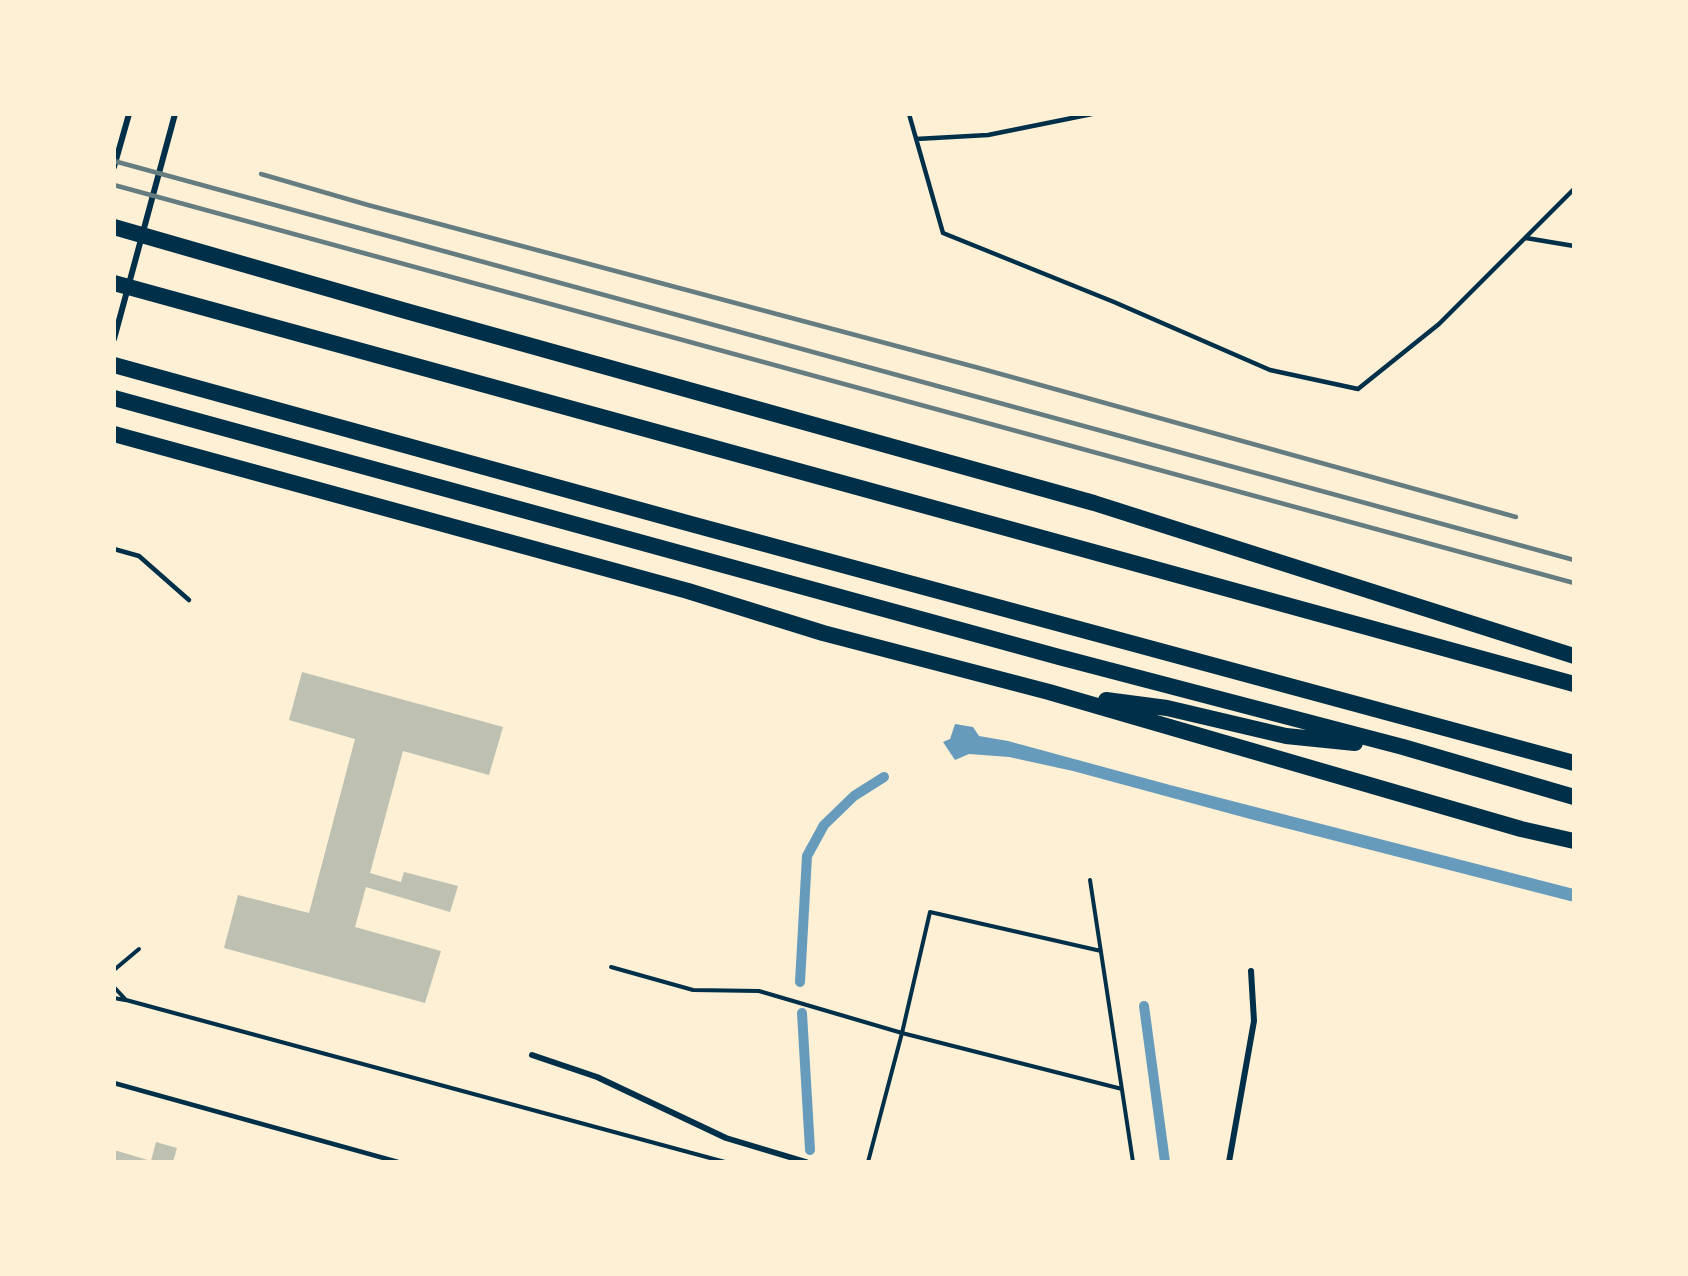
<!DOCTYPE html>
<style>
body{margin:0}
#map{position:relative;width:1688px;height:1276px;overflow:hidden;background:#fdf0d5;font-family:Poppins,sans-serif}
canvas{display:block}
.frame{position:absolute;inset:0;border:116px solid #fdf0d5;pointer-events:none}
</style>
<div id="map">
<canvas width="1688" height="1276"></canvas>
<div class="frame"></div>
</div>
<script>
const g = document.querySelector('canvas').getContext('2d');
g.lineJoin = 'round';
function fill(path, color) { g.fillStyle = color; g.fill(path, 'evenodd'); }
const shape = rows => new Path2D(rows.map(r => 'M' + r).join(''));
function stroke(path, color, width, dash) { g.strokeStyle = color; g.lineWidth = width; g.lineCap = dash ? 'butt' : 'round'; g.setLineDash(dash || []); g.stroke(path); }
fill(shape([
 [955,724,973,727,979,736,1008,741,1170,785,1574,889,1574,902,1250,819,1073,771,1009,757,969,754,955,760,943,742,950,739]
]), '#669bbc');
stroke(shape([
 [800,982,807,856,824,825,854,796,884,777],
 [1144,1006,1165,1162],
 [802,1013,810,1150]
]), '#669bbc', 10);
fill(shape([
 [302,672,503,727,489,775,403,751,370,873,401,882,404,872,458,886,450,912,366,887,355,927,441,951,425,1003,224,948,238,895,309,913,355,739,289,720],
 [156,1142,177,1148,173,1162,114,1162,114,1150,151,1161]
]), '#bec0b2');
stroke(shape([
 [1090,880,1133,1162],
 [1101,951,930,912,902,1033,1122,1089],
 [611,967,693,990,759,991,902,1033,868,1162],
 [114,970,139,949],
 [114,987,126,1000,725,1162],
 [114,998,125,1000]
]), '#003049', 4);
stroke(shape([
 [909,114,943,233,1114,302,1270,370,1358,389,1439,324,1574,189],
 [916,139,988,135,1092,114],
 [1526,238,1574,246],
 [114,549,139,556,189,600],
 [114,1083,398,1162]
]), '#003049', 4.5);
stroke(shape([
 [114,167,129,114],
 [114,339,175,114],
 [532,1055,597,1077,726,1138,806,1162],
 [1229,1162,1254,1021,1251,971]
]), '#003049', 6);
stroke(shape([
 [114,227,406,311,1094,503,1574,656],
 [114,283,1574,684],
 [114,365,691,524,1574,763],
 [114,398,1059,657,1403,747,1574,797],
 [114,434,688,591,823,633,1049,692,1521,829,1574,841],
 [1106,700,1167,708,1286,736,1355,743]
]), '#003049', 16);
stroke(shape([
 [114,161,1574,560],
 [261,174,368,205,979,368,1516,517],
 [114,185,1574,583]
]), '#657d81', 4.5);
</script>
